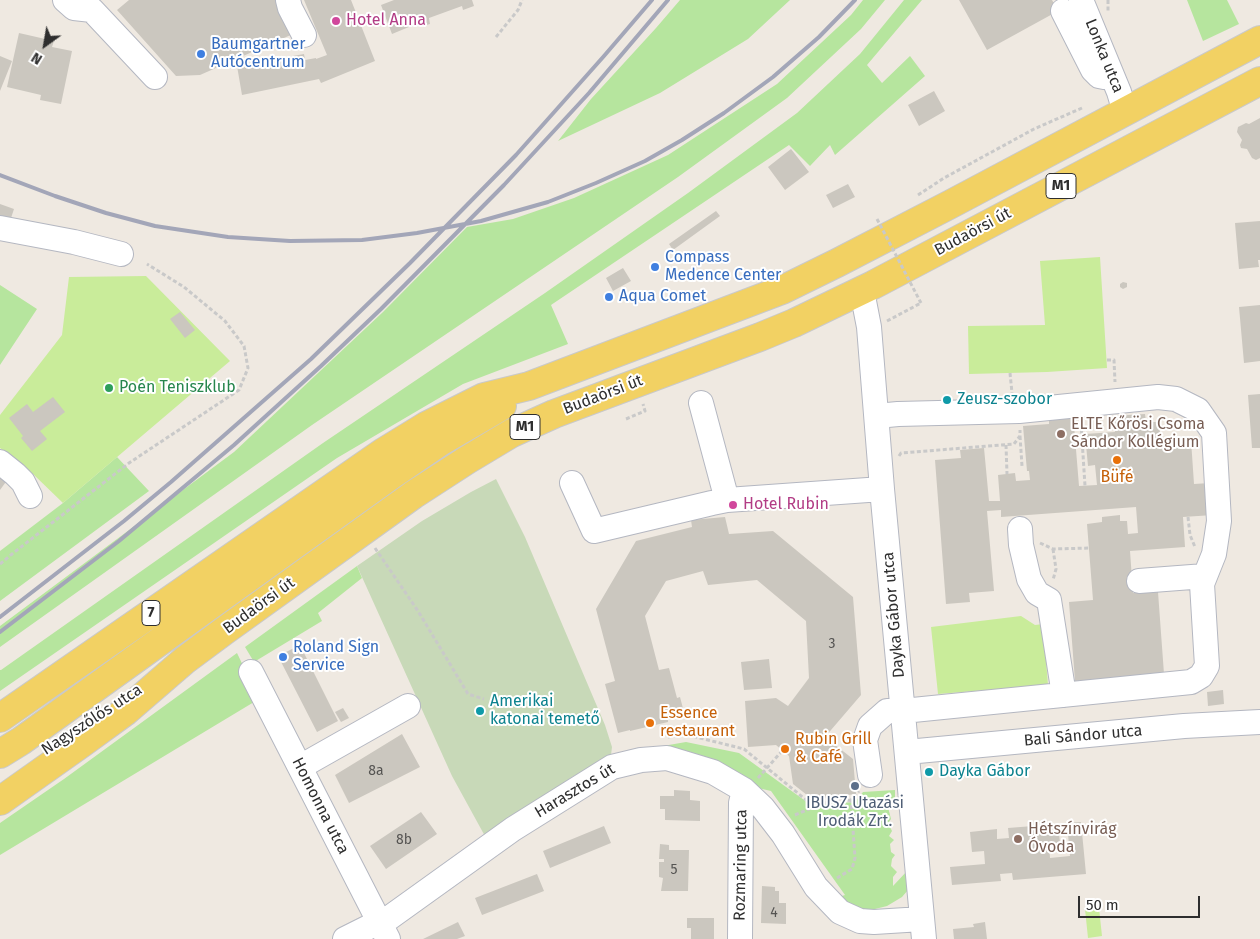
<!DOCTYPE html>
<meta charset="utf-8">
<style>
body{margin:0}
#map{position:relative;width:1260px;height:939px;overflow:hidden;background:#efe9e1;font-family:"Fira Sans",sans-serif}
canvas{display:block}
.north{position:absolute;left:20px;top:20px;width:50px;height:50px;-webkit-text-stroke:4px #fff;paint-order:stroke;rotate:212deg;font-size:14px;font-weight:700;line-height:20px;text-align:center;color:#2e2e2e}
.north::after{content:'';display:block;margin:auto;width:18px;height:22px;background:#2e2e2e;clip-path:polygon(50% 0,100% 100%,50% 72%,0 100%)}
.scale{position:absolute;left:1078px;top:896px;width:122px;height:22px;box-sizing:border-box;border:2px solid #2e2e2e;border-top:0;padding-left:6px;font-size:15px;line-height:18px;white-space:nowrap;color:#2e2e2e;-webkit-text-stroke:4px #fff;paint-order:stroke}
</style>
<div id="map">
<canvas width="1260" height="939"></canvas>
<div class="north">N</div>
<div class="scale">50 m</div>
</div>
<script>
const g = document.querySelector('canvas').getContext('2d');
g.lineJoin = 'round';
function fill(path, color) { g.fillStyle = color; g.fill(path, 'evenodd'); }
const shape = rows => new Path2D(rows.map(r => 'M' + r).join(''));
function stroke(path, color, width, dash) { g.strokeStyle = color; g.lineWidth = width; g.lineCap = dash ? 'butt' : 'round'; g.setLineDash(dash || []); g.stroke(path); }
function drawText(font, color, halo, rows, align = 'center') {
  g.font = font + ' "Fira Sans",sans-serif'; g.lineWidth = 4; g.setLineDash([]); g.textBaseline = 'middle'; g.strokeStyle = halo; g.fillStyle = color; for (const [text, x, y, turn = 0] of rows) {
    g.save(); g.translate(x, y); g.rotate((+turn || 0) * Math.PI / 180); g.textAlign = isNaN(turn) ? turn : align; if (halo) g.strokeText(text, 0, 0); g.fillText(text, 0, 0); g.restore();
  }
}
fill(shape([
 [680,0,790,0,748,39,660,93,558,141,591,99,656,28],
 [863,0,885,0,861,29,787,98,678,177,312,425,0,647,0,626,234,452,383,312,467,227,513,219,574,198,668,155,777,84,851,15],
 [904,0,922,0,867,65,882,83,910,56,925,76,835,155,830,145,810,166,789,145,551,305,568,344,463,384,337,458,0,691,0,670,1,670,323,443,545,293,688,193,797,113,860,54],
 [1187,0,1227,0,1239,24,1203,41],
 [0,285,37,309,0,365],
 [117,457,149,491,0,601,0,551,63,503],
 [357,566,362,578,318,613,322,621,254,662,245,647],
 [237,653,259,699,0,855,0,823,64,779],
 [686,742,739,753,811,805,855,802,863,792,895,790,895,799,888,807,891,819,888,823,892,831,889,836,894,840,890,844,891,852,895,855,892,859,891,866,897,872,893,877,893,886,908,870,908,890,902,897,887,906,875,909,854,909,841,901,842,896,845,895,771,791,758,788,680,750,663,746]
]), '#b6e59e');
fill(shape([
 [496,479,525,537,605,725,612,747,611,755,605,760,572,777,486,838,452,776,357,566,422,521,471,492]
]), '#c8d9b8');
fill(shape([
 [1100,257,1107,368,1047,372,969,374,968,326,1045,325,1040,261],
 [146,276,230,361,63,503,33,474,0,448,0,415,62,335,69,277],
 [1021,616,1035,625,1043,624,1048,685,938,694,931,627],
 [1099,908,1102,936,1088,938,1085,909]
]), '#c9ec9a');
fill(shape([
 [129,0,278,0,293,34,200,75,176,76,117,10],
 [304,0,351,0,375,61,321,83,319,79,242,95,237,66,304,54,305,60,316,58,316,59,327,55],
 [394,0,472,0,474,6,463,10,462,6,429,18,430,24,423,26,421,22,392,34,381,5],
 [959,0,1052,0,1058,11,987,50],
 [19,33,54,41,52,47,72,51,61,104,40,100,41,95,7,87],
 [0,56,12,61,0,91],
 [934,91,945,111,919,126,908,105],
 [1260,118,1260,158,1256,160,1252,158,1247,149,1241,148,1240,145,1242,140,1237,132,1238,127,1246,123,1249,124],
 [791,149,809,172,785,190,768,167],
 [848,184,855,197,833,208,826,195],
 [0,204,14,209,10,221,0,218],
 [716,211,720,216,673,250,669,244],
 [1260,221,1260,260,1258,260,1259,267,1239,269,1235,223],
 [623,268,631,281,613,291,606,278],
 [1123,282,1127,283,1127,287,1123,289,1120,287,1120,284],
 [1260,305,1260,361,1244,363,1239,307],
 [180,312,195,330,185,338,170,319],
 [1260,394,1260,448,1252,448,1248,395],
 [53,397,65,412,40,431,47,439,32,451,21,438,23,436,9,418,27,404,33,412],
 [1073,413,1079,486,1097,485,1095,465,1088,466,1085,434,1115,432,1113,416,1145,414,1146,422,1159,422,1161,443,1191,440,1194,484,1210,483,1213,515,1183,517,1185,547,1130,551,1133,593,1158,592,1164,674,1075,681,1069,602,1093,600,1087,524,1102,522,1102,517,1120,515,1120,521,1127,521,1128,534,1138,533,1136,507,1001,517,1001,510,987,511,994,591,969,593,970,602,946,604,935,460,961,458,960,450,984,448,989,501,1000,501,998,475,1015,473,1016,481,1030,480,1029,471,1027,471,1023,426,1049,424,1049,415],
 [0,473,8,479,0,490],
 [725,517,729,534,773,531,853,597,861,695,825,737,853,759,856,794,812,799,793,784,789,756,776,745,748,747,745,701,776,698,788,706,809,678,806,621,757,580,708,585,703,571,666,581,645,616,659,670,669,668,677,698,680,697,685,716,668,720,668,722,630,731,630,730,618,733,605,684,615,681,596,609,636,541,692,527,691,520],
 [300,645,338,721,317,732,278,656],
 [769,659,772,688,744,690,741,662],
 [1223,690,1224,704,1208,706,1207,692],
 [343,708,349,718,341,722,335,712],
 [402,734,420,767,349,803,335,775],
 [674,790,690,791,690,800,700,801,700,821,665,820,665,809,660,809,660,796,674,796],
 [421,812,437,834,386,869,370,846],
 [1081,822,1086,874,1013,880,1012,873,1000,874,1001,881,952,885,950,867,985,864,984,851,972,852,970,832,997,829,997,839,1009,838,1008,828,1058,824,1060,843,1049,844,1050,858,1070,856,1067,823],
 [604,826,611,843,550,868,543,851],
 [660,844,669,845,669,850,689,850,688,891,661,891,663,878,659,877,659,862,664,862,664,859,659,859],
 [537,874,544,891,482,915,475,898],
 [762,886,775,887,775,891,779,891,779,903,786,903,786,924,761,923],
 [687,918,714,918,714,939,691,939,691,928,687,928],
 [458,922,465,936,457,939,423,939],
 [985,922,987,939,954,939,953,929,974,927,973,924]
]), '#cbc7bf');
const minor = shape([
 [65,0,74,8,92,10,155,77],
 [288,0,290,8,304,35],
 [1081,0,1119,92,1125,112],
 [1063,11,1093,70,1099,76,1104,77],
 [0,228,74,242,121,254],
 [862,291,869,327,882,489,924,939],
 [701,403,727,500],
 [0,462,15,474,23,482,30,496],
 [572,483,594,531,712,503,727,500,882,489],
 [1020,529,1021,545,1029,579,1037,593,1049,600,1064,695],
 [1139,581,1205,576],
 [251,672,388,939],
 [907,752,1184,726,1260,722],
 [300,767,408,706],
 [870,775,865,740,870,726,887,711,903,711,1191,682,1201,676,1207,666,1202,584,1214,554,1219,521,1214,433,1198,410,1176,399,1158,397,1019,411,898,414,877,416],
 [345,939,373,925,389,918,513,829,612,767,641,760,667,758,713,772,744,790,763,808,783,834,816,887,840,912,860,921,874,922,922,919],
 [740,939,741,803,744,790]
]);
const major = shape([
 [0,718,382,453,426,426,484,397,529,386,782,290,837,263,951,204,1260,40],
 [0,754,21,741,393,474,440,442,502,406],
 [0,801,82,743,126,711,185,660,224,631,413,495,467,460,512,433,554,414,760,337,794,323,873,285,1260,81]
]);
stroke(minor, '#b4b7c1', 26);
stroke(major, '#c9c9c9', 30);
stroke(shape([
 [1108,0,1108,12],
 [496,37,518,10,522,0],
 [918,195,944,178,1034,129,1082,108],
 [887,321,921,303],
 [1107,360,1114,360,1115,382],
 [1010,373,1012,393],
 [626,419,645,411,643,404],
 [1081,423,1085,486],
 [1020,436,1022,466],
 [1006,445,1007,474],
 [899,456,901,453,1014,444,1020,436,1020,430],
 [1188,517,1190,535,1195,547],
 [1040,543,1053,549,1089,548],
 [375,548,418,611,468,694,484,699],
 [1053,549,1056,569,1053,580],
 [0,564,12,554,129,463,239,390,248,368,244,346,225,321,184,287,147,264],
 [668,737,684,734,744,749,811,804,851,800],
 [758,778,783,750],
 [795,815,809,809,811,804],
 [837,878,852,869,855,858,851,800,859,791]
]), '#c9c9c9', 3, [4, 2.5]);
stroke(minor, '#fff', 24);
stroke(major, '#f2d163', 28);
stroke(shape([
 [0,175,55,196,106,213,155,226,228,237,290,241,362,240,417,233,481,221,548,202,596,183,645,161,682,140,724,113,773,77,819,37,855,0],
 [0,617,124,521,171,482,311,359,410,263,516,155,604,56,652,0],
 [0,632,119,541,234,445,321,366,381,309,504,185,589,93,668,0]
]), '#a3a6b8', 4);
stroke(shape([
 [877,219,921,303]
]), '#c9c9c9', 3, [4, 2.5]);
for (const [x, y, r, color] of [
 [336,21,5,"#d1479c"],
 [201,54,5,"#3f7fe0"],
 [655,267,5,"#3f7fe0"],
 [609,297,5,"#3f7fe0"],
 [109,388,5,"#2e9e5b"],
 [947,400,5,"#0f9aa8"],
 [1061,434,5,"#8d6e63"],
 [1117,460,5,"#e8710a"],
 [733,505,5,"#d1479c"],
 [283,657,5,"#3f7fe0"],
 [480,711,5,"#0f9aa8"],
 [650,723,5,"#e8710a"],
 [785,749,5,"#e8710a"],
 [929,772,5,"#0f9aa8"],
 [855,786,5,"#5c6f8a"],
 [1018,839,5,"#8d6e63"]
]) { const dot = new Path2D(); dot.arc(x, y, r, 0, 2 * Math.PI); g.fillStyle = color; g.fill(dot); stroke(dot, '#fff', 2); }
drawText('14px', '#555452', null, [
 ["3",832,644],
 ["8a",376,771],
 ["8b",404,840],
 ["5",674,870],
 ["4",774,913]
]);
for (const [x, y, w] of [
 [1061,186,30],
 [525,427,30],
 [151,613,18]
]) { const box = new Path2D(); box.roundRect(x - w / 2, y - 12.5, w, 25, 4); g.fillStyle = '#fff'; g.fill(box); stroke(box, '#2e2e2e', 1); }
drawText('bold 15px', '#2e2e2e', null, [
 ["M1",1061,186],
 ["M1",525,427],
 ["7",151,613]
]);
drawText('16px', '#b23c85', '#fff', [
 ["Hotel Anna",346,21],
 ["Hotel Rubin",743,505]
], 'left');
drawText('16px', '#366cbe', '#fff', [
 ["Baumgartner",211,45],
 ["Autócentrum",211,63],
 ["Compass",665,258],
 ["Medence Center",665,276],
 ["Aqua Comet",619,297],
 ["Roland Sign",293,648],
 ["Service",293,666]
], 'left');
drawText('16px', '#2e2e2e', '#fff', [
 ["Lonka utca",1104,56,68],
 ["Budaörsi út",973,232,-28],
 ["Budaörsi út",603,395,-21],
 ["Budaörsi út",259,606,-36],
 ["Dayka Gábor utca",894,615,-95],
 ["Nagyszőlős utca",92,720,-33],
 ["Bali Sándor utca",1083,736,-5],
 ["Harasztos út",575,791,-31],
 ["Homonna utca",320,806,63],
 ["Rozmaring utca",741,865,-89]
]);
drawText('16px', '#27864d', '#fff', [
 ["Poén Teniszklub",119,388]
], 'left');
drawText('16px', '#0d838f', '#fff', [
 ["Zeusz-szobor",957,400],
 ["Amerikai",490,702],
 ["katonai temető",490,720],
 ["Dayka Gábor",939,772]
], 'left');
drawText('16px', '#785e54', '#fff', [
 ["ELTE Kőrösi Csoma",1071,425],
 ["Sándor Kollégium",1071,443],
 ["Hétszínvirág",1028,830],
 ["Óvoda",1028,848]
], 'left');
drawText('16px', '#c56008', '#fff', [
 ["Büfé",1117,478,"center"],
 ["Essence",660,714],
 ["restaurant",660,732],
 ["Rubin Grill",795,740],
 ["& Café",795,758]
], 'left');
drawText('16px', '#4e5e75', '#fff', [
 ["IBUSZ Utazási",855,804],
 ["Irodák Zrt.",855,822]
]);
</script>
